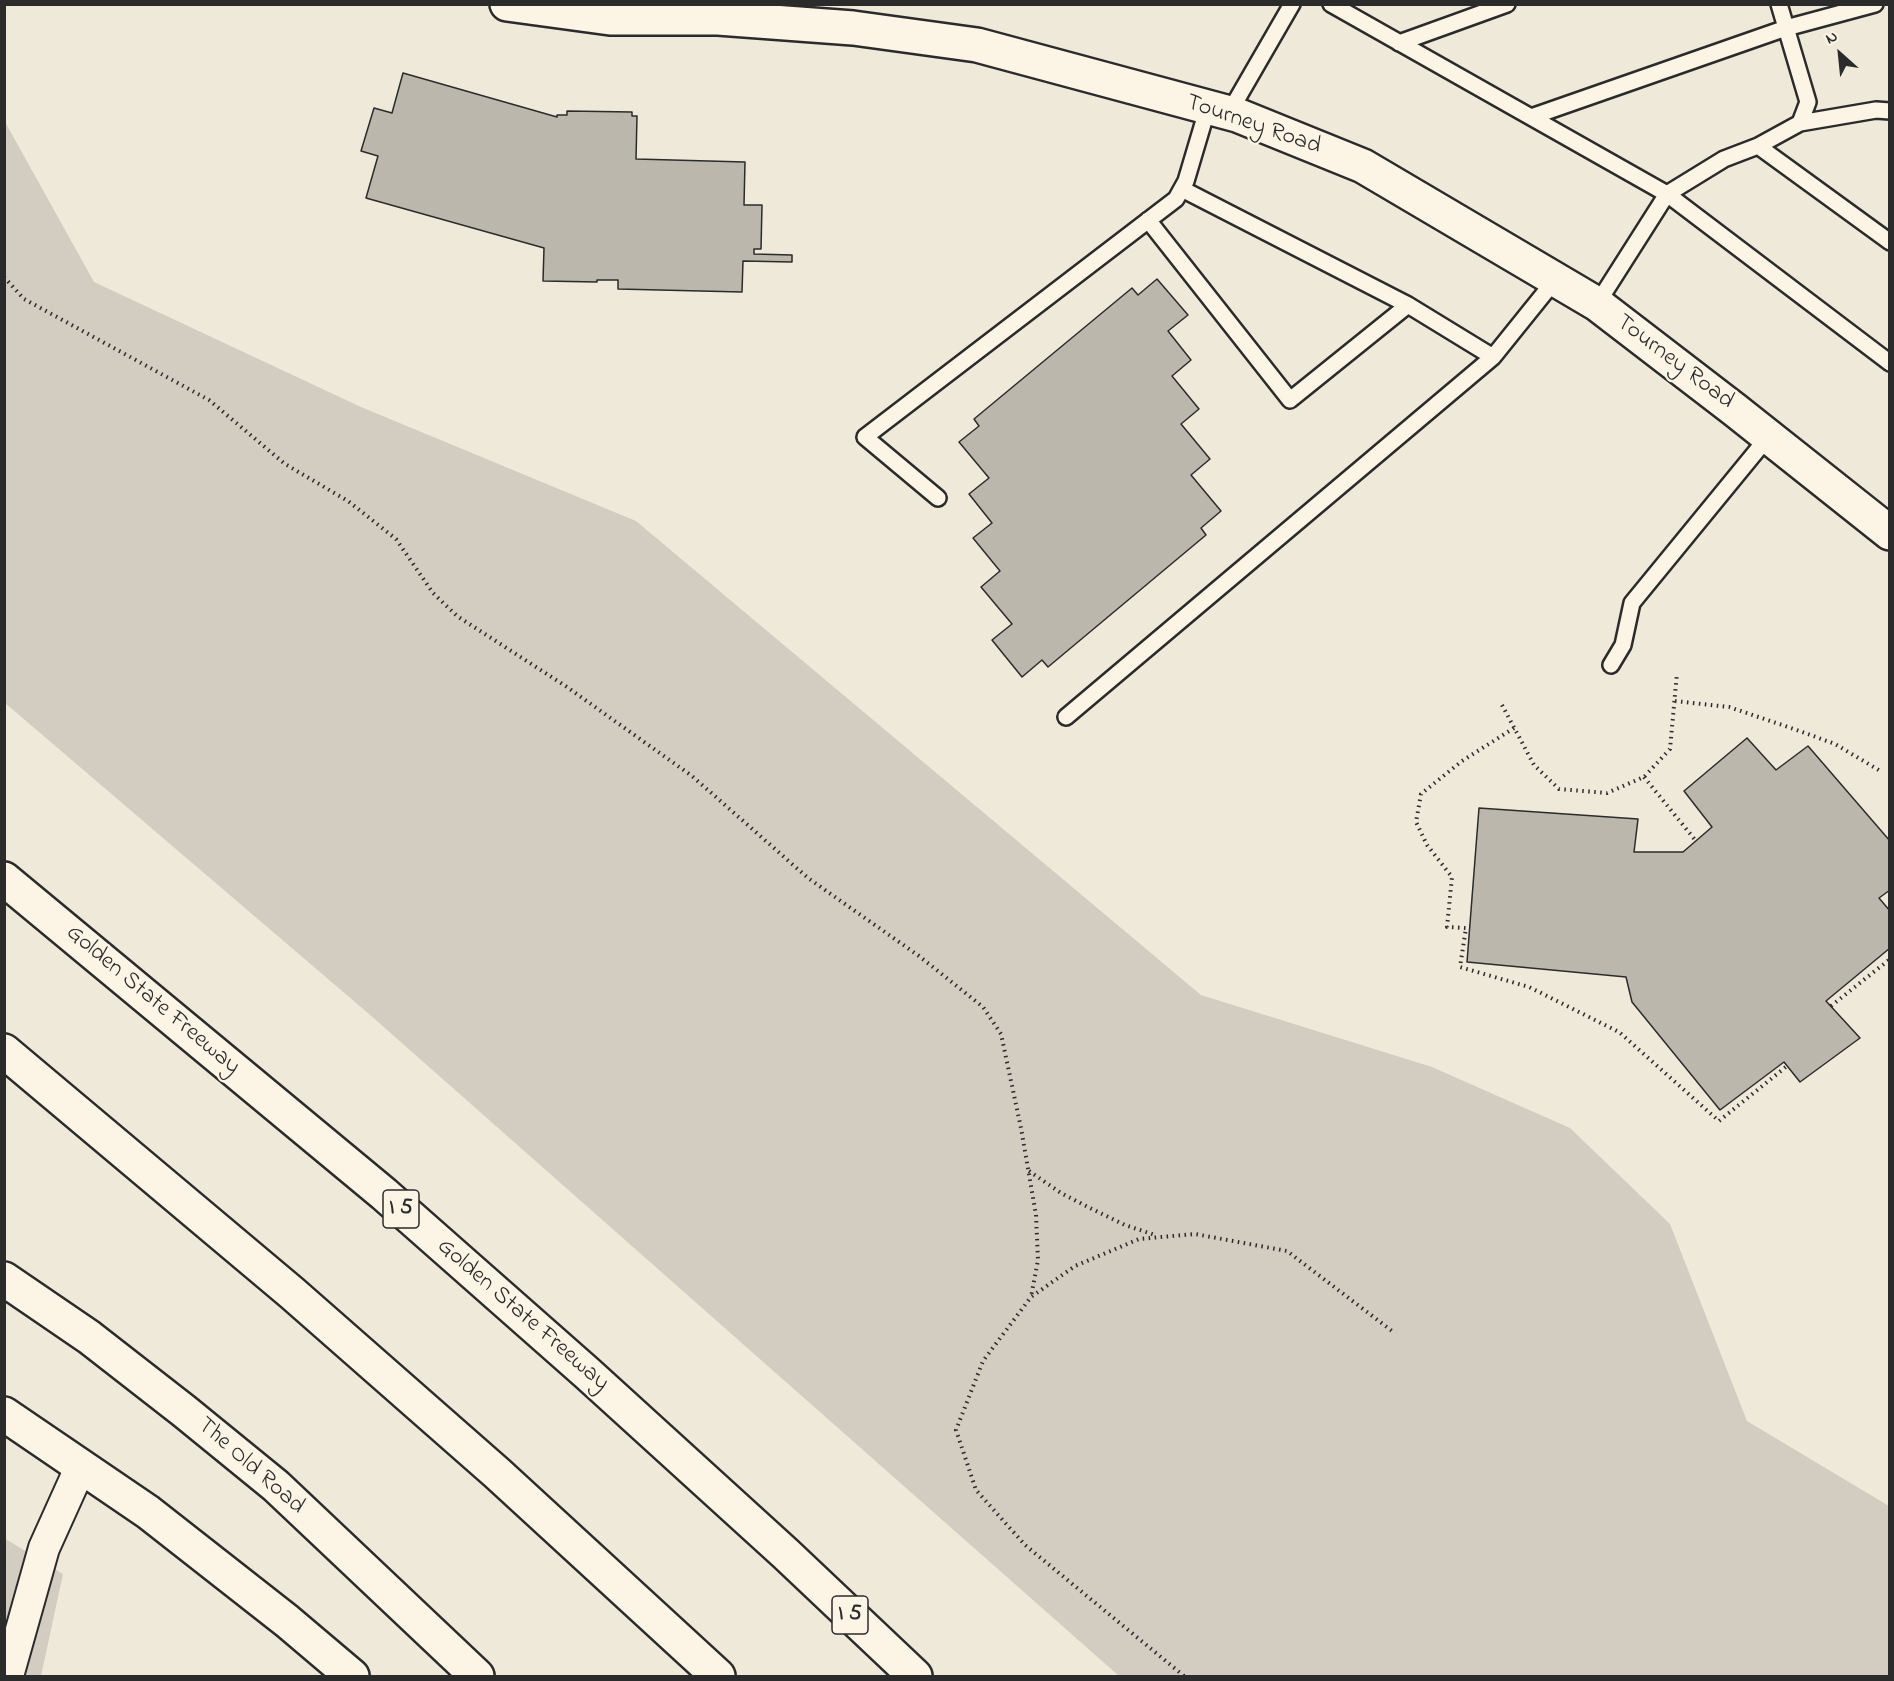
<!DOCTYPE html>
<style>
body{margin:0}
#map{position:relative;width:1894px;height:1681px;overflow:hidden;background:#efe9da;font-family:"Indie Flower",sans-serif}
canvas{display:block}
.frame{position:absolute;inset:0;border:6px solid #2b2b2b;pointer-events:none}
.north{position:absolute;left:1810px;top:24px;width:60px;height:60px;-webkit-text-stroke:4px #fcf5e5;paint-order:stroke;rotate:333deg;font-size:16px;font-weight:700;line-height:24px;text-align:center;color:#2b2b2b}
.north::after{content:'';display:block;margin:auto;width:21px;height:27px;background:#2b2b2b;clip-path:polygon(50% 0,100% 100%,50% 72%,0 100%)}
</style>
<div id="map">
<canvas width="1894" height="1681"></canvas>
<div class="frame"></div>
<div class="north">N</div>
</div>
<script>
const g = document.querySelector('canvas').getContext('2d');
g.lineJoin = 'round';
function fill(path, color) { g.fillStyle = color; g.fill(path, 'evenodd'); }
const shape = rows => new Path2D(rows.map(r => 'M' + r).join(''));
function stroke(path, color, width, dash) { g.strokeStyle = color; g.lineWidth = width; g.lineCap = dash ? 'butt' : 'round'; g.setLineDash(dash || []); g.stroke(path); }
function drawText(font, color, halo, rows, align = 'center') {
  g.font = font + ' "Indie Flower",sans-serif'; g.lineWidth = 4.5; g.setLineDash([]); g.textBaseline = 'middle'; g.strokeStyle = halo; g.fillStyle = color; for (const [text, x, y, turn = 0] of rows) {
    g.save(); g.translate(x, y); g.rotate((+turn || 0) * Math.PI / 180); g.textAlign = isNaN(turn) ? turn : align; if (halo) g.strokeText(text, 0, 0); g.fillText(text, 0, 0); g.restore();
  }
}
fill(shape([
 [4,120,94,282,361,407,636,521,1201,995,1432,1067,1570,1128,1670,1224,1747,1421,1889,1506,1889,1676,1119,1676,369,1014,5,703],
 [4,1538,63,1574,41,1676,5,1676]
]), '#d2cdc0');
const building = shape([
 [403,73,557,117,557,115,567,115,567,111,632,112,632,116,637,116,636,159,745,162,744,205,762,205,761,249,754,249,754,254,792,255,792,262,743,261,742,292,618,289,618,280,597,280,597,282,543,281,544,248,366,198,378,156,361,151,374,108,392,113,403,73],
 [1157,279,1188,315,1168,331,1191,360,1172,376,1199,409,1181,424,1210,459,1191,475,1221,511,1201,528,1206,535,1048,667,1042,660,1022,677,992,640,1012,624,981,587,1000,571,973,538,992,523,969,494,989,478,959,442,979,426,974,419,1132,288,1138,295,1157,279],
 [1747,738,1776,770,1808,746,1890,841,1890,890,1879,898,1890,911,1890,948,1826,1001,1860,1038,1800,1082,1784,1062,1720,1110,1632,1002,1626,977,1467,962,1479,808,1638,819,1634,852,1683,852,1712,827,1684,791,1747,738]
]);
fill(building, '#bcb7ac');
stroke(building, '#2b2b2b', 1.5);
const service = shape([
 [1331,4,1667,194,1890,363],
 [1399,43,1507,4],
 [1229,113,1292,4],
 [1531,117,1786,28,1875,4],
 [1800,123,1876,110,1890,111],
 [1758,146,1800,123,1808,102,1779,4],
 [1182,189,1408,305],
 [1148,220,1290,400,1408,305,1493,357,1555,280],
 [1597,304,1667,194,1724,159,1758,146,1890,242],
 [938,498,865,437,1176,199,1186,181,1208,107],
 [1611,665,1623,645,1632,603,1768,437],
 [1066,717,1493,357]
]);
const minor = shape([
 [8,1676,44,1548,81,1466]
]);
const tertiary = shape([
 [507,4,610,18,718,18,853,28,977,45,1237,115,1363,166,1597,304,1735,410,1890,533]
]);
const primary = shape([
 [4,1279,89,1337,184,1411,276,1486,477,1676],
 [4,1414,148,1512,287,1621,352,1676]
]);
const motorway = shape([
 [4,879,384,1194,587,1373,786,1554,915,1676],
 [4,1051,292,1293,497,1473,718,1676]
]);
stroke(service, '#2b2b2b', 20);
stroke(minor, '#2b2b2b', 34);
stroke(tertiary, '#2b2b2b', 38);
stroke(primary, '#2b2b2b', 38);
stroke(motorway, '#2b2b2b', 38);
stroke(shape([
 [4,277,24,299,209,400,285,464,348,501,396,539,433,593,457,616,567,687,692,776,808,878,919,956,983,1007,1001,1034,1021,1128,1036,1215,1038,1260,1031,1297],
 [1675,701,1729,707,1794,729,1835,744,1882,772],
 [1502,705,1534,765,1559,789,1607,793,1644,777,1670,749,1677,673],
 [1514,728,1462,761,1421,794,1416,822,1427,845,1452,877,1447,927,1466,928,1460,967,1529,987,1619,1032,1719,1121,1787,1066],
 [1644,777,1696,841],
 [1831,1006,1890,959],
 [1029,1171,1061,1193,1090,1208,1125,1225,1155,1235],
 [1184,1676,1025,1545,976,1490,956,1430,983,1361,1031,1297,1075,1266,1139,1239,1195,1234,1287,1251,1392,1331]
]), '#2b2b2b', 4, [1.5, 4.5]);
stroke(service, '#fcf5e5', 15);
stroke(minor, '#fcf5e5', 30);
stroke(tertiary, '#fcf5e5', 33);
stroke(primary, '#fcf5e5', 33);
stroke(motorway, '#fcf5e5', 33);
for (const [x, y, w] of [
 [401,1209,36],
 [850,1615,36]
]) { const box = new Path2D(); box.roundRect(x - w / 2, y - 19, w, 38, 4.5); g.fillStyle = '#fcf5e5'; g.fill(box); stroke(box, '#2b2b2b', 1.5); }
drawText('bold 22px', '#2b2b2b', null, [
 ["I 5",401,1209],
 ["I 5",850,1615]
]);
drawText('24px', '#2b2b2b', '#fcf5e5', [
 ["Tourney Road",1253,126,19],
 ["Tourney Road",1674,363,37],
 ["Golden State Freeway",152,1001,40],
 ["Golden State Freeway",522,1316,41],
 ["The Old Road",250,1467,41]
]);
</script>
